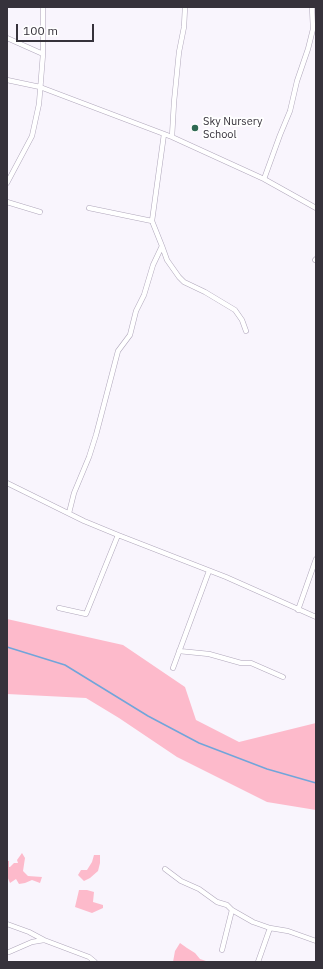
<!DOCTYPE html>
<style>
body{margin:0}
#map{position:relative;width:323px;height:969px;overflow:hidden;background:#f9f5fd;font-family:"IBM Plex Sans",sans-serif}
canvas{display:block}
.frame{position:absolute;inset:0;border:8px solid #36323b;pointer-events:none}
.scale{position:absolute;left:16px;top:24px;width:78px;height:18px;box-sizing:border-box;border:2px solid #36323b;border-top:0;padding-left:5px;font-size:12px;line-height:14px;white-space:nowrap;color:#36323b;-webkit-text-stroke:3px #fff;paint-order:stroke}
</style>
<div id="map">
<canvas width="323" height="969"></canvas>
<div class="frame"></div>
<div class="scale">100 m</div>
</div>
<script>
const g = document.querySelector('canvas').getContext('2d');
g.lineJoin = 'round';
function fill(path, color) { g.fillStyle = color; g.fill(path, 'evenodd'); }
const shape = rows => new Path2D(rows.map(r => 'M' + r).join(''));
function stroke(path, color, width, dash) { g.strokeStyle = color; g.lineWidth = width; g.lineCap = dash ? 'butt' : 'round'; g.setLineDash(dash || []); g.stroke(path); }
function drawText(font, color, halo, rows, align = 'center') {
  g.font = font + ' "IBM Plex Sans",sans-serif'; g.lineWidth = 3.5; g.setLineDash([]); g.textBaseline = 'middle'; g.strokeStyle = halo; g.fillStyle = color; for (const [text, x, y, turn = 0] of rows) {
    g.save(); g.translate(x, y); g.rotate((+turn || 0) * Math.PI / 180); g.textAlign = isNaN(turn) ? turn : align; if (halo) g.strokeText(text, 0, 0); g.fillText(text, 0, 0); g.restore();
  }
}
fill(shape([
 [7,619,123,645,185,687,196,720,239,742,316,723,316,810,267,802,177,757,119,718,86,698,7,694],
 [22,853,25,858,23,871,28,876,42,877,40,883,32,880,25,883,19,884,16,879,10,883,7,876,7,861,9,861,9,867,10,867,14,863,18,863,17,860],
 [94,855,100,855,100,863,98,871,90,878,84,881,78,875,81,870,87,870,92,862],
 [79,890,87,890,94,892,93,902,103,905,103,908,92,913,75,907],
 [180,943,187,948,195,953,200,959,206,961,206,962,173,962,175,951]
]), '#fdbacb');
stroke(shape([
 [7,647,65,665,148,716,199,743,267,769,316,783]
]), '#71a5da', 1.5);
const street = shape([
 [7,38,43,54],
 [7,80,40,87,172,137,264,179,316,208],
 [172,137,174,102,179,52,184,27,185,7],
 [264,179,280,135,290,111,297,81,308,49,313,29,312,7],
 [7,183,32,136,39,104,43,54,43,7],
 [7,202,40,212],
 [89,208,152,221],
 [162,246,167,260,179,277,184,282,205,292,235,310,242,320,246,331],
 [315,260,316,259],
 [7,483,84,521,118,535,226,577,316,617],
 [69,513,74,493,89,457,96,435,118,351,130,335,136,311,144,295,153,265,162,246,152,221,164,134],
 [59,608,86,614,118,535],
 [298,610,316,559],
 [179,651,209,654,241,663,251,663,283,677],
 [173,668,209,571],
 [165,869,181,881,199,889,217,902,227,905,232,910,253,922,270,928,288,931,316,941],
 [7,924,29,932,44,940],
 [222,950,232,910],
 [9,952,32,942,44,940,89,957,95,962],
 [258,962,270,928]
]);
stroke(street, '#b0a7bb', 5.5);
stroke(street, '#fff', 4.5);
for (const [x, y, r, color] of [
 [195,128,4,"#2f6953"]
]) { const dot = new Path2D(); dot.arc(x, y, r, 0, 2 * Math.PI); g.fillStyle = color; g.fill(dot); stroke(dot, '#fff', 1.5); }
drawText('11px', '#36323b', '#fff', [
 ["Sky Nursery",203,122],
 ["School",203,135]
], 'left');
</script>
